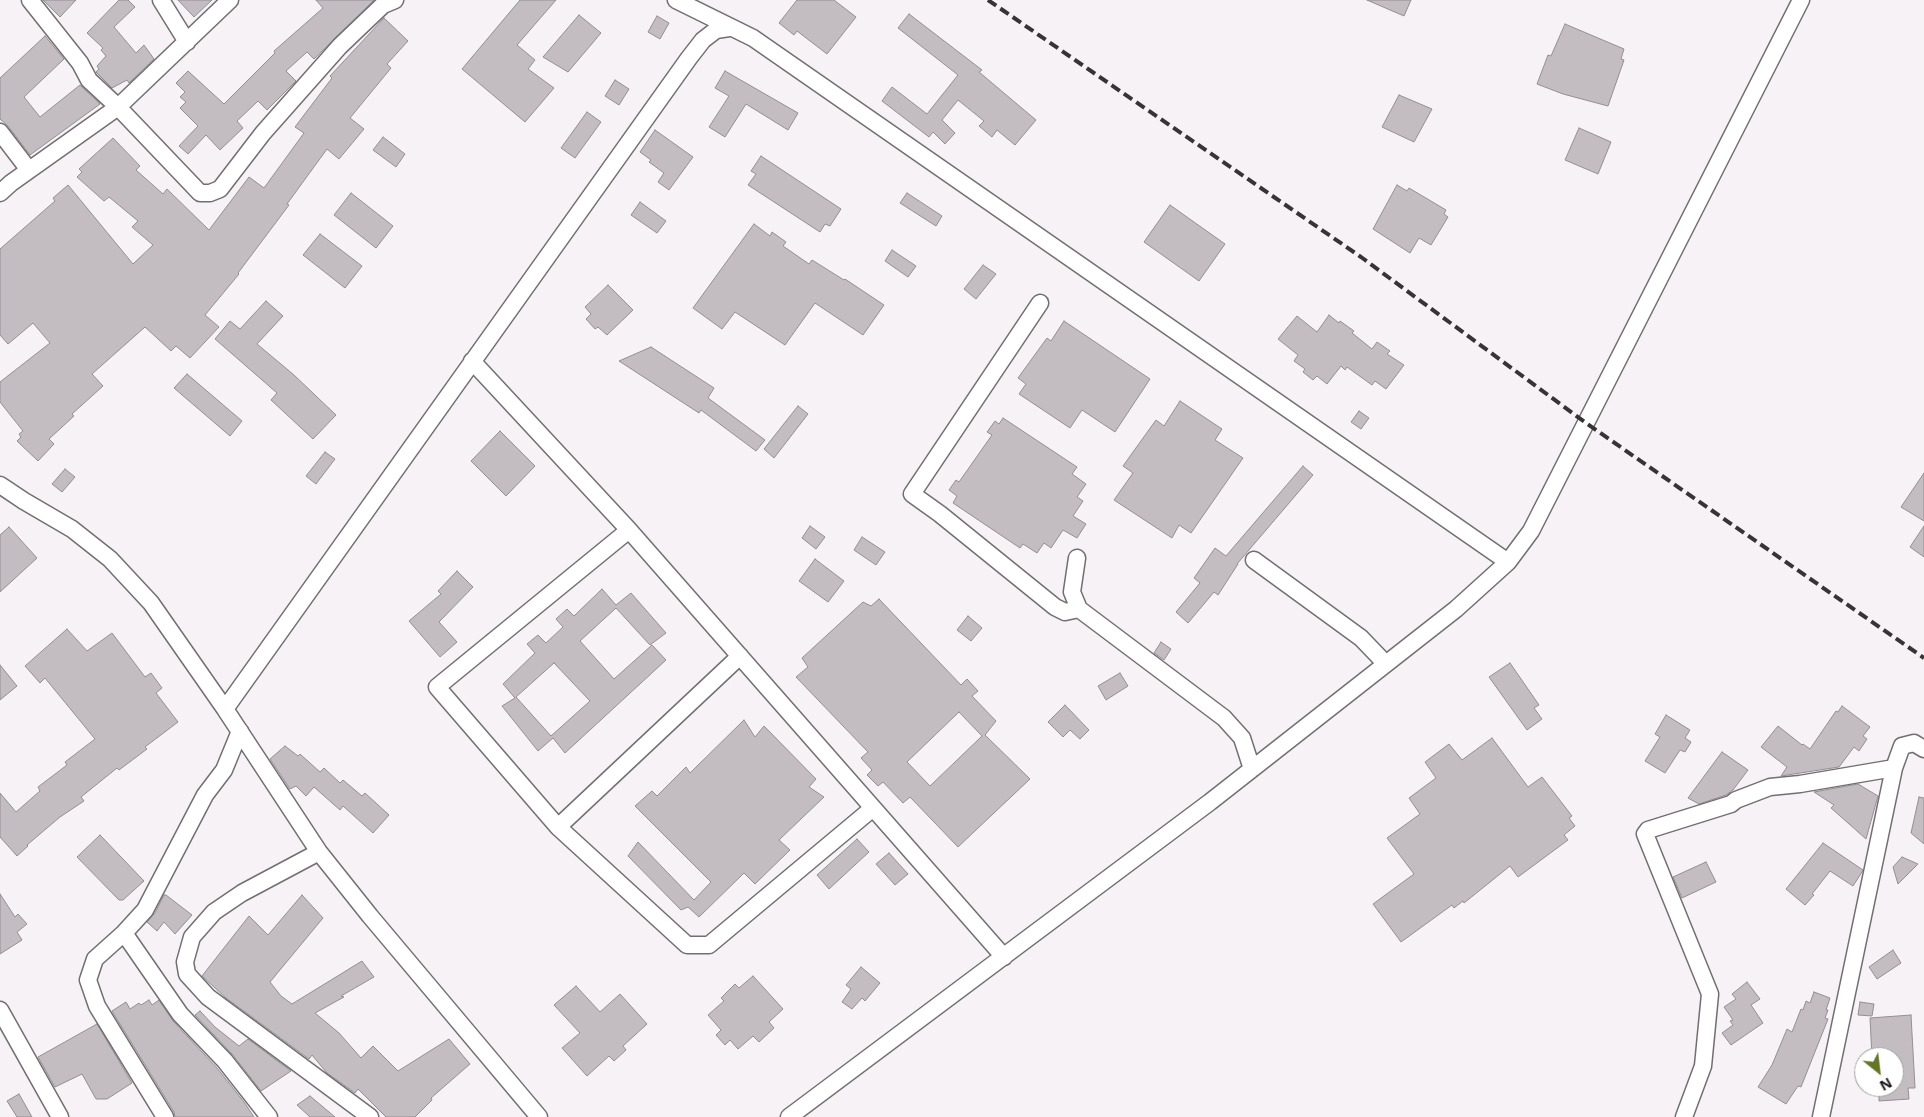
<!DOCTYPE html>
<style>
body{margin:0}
#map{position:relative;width:1924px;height:1117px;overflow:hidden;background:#f7f2f6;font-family:"Open Sans",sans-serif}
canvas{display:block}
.north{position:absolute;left:1854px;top:1047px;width:50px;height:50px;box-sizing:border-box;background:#fff;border:1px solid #a1a0a1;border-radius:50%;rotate:151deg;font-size:14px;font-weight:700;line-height:20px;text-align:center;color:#141213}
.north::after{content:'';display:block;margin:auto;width:18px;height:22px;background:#647626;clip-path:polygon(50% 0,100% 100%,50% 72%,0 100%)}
</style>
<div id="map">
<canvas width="1924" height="1117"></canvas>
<div class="north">N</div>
</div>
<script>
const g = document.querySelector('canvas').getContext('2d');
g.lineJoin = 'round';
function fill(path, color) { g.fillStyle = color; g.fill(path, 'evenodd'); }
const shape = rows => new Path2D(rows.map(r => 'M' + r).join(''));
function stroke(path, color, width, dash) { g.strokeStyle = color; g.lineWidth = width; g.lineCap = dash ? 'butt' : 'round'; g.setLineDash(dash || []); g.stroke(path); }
const building = shape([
 [43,0,76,0,60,17,43,0],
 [119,0,128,0,135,7,114,27,136,53,144,45,154,59,129,83,127,80,112,88,96,72,99,69,97,66,106,56,101,50,103,48,87,33,119,0],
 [178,0,212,0,194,17,178,0],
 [316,0,374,0,314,59,307,52,286,71,296,81,267,110,258,101,237,121,243,128,220,150,206,135,188,154,179,146,198,126,180,108,186,102,180,97,185,92,176,83,188,71,224,104,275,53,274,51,323,8,316,0],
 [520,0,556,0,517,45,535,60,528,69,554,88,525,122,462,69,520,0],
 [797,0,834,0,856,17,827,54,797,31,794,35,779,23,797,0],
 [1367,0,1411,0,1404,16,1367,0],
 [909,14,982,70,979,72,1036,120,1015,145,997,130,992,137,979,126,984,121,958,100,942,120,955,133,945,144,933,132,929,137,882,101,892,87,927,114,958,75,898,28,909,14],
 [579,15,601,33,568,72,543,57,579,15],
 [657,16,669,23,660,39,648,32,657,16],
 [384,18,408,41,387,64,391,68,350,118,364,129,339,159,327,149,287,204,289,205,238,273,239,274,205,315,219,327,190,358,176,346,171,351,145,327,92,374,103,386,72,414,74,416,49,439,54,444,38,461,17,441,21,437,19,434,23,431,0,402,0,382,50,343,33,323,8,344,0,335,0,249,55,201,53,198,68,185,133,264,153,245,132,227,138,221,109,197,104,201,77,177,82,172,79,169,113,138,140,166,136,170,163,194,167,189,209,230,249,177,264,188,304,133,295,127,332,78,330,76,384,18],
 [1565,24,1624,49,1621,59,1624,60,1608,106,1563,94,1537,84,1548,55,1551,56,1565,24],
 [45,36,64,59,24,97,40,117,80,85,100,104,30,155,8,126,0,119,0,78,45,36],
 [725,71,798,113,788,130,746,104,725,137,709,127,729,96,715,88,725,71],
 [615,80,629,89,619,105,605,96,615,80],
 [1399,95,1432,109,1414,142,1382,127,1399,95],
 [587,112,601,122,575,158,561,148,587,112],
 [1579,128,1611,142,1598,174,1565,160,1579,128],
 [655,130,693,157,669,190,658,182,664,173,649,162,651,160,640,152,655,130],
 [383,137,405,154,396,167,373,150,383,137],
 [761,156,841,209,830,226,825,224,820,232,748,185,756,174,751,171,761,156],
 [1397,185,1407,191,1409,188,1446,210,1444,214,1448,217,1431,245,1419,238,1410,253,1373,229,1397,185],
 [351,193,393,226,376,248,334,215,351,193],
 [907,193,942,216,936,226,900,203,907,193],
 [640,202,666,221,657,233,631,215,640,202],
 [1170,205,1225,244,1199,281,1144,242,1170,205],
 [754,224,770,236,772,232,786,242,783,246,809,264,812,260,844,280,845,279,884,305,863,335,815,303,785,345,735,312,722,329,693,308,754,224],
 [320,234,362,266,345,288,303,255,320,234],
 [892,250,916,266,908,277,885,261,892,250],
 [983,265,996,274,976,299,964,289,983,265],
 [608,285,633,310,607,335,598,327,595,329,586,319,591,314,585,307,608,285],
 [266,301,283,316,257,344,294,375,336,415,313,439,271,400,277,393,215,339,230,321,240,329,266,301],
 [1329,315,1339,323,1340,321,1354,331,1352,333,1372,349,1377,342,1390,351,1387,354,1404,365,1386,389,1375,381,1372,385,1347,367,1345,370,1341,366,1327,384,1317,376,1313,380,1303,372,1305,369,1294,361,1298,355,1278,339,1297,316,1317,332,1329,315],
 [1064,321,1150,379,1115,432,1082,410,1070,428,1019,394,1026,384,1018,378,1047,338,1051,341,1064,321],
 [651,347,714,388,708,398,765,440,756,451,701,410,699,413,619,361,651,347],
 [187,374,242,421,230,436,174,388,187,374],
 [1180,401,1222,429,1215,440,1243,458,1191,533,1179,525,1172,538,1114,500,1133,473,1123,466,1156,420,1164,426,1180,401],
 [798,406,808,414,774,458,764,449,798,406],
 [1359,411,1369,418,1361,429,1351,422,1359,411],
 [1003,418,1077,467,1072,474,1086,484,1077,497,1083,501,1073,516,1086,524,1077,538,1063,530,1051,548,1044,543,1037,553,1023,544,1020,548,953,503,957,496,949,490,956,480,959,482,992,435,987,432,995,421,999,424,1003,418],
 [500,431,535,466,506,496,471,461,500,431],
 [325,452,335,459,316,484,306,476,325,452],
 [1303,466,1313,475,1237,564,1238,564,1218,595,1214,592,1188,623,1176,612,1200,583,1194,578,1215,548,1226,556,1303,466],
 [65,469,75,477,62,492,52,484,65,469],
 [1924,473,1924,521,1901,507,1924,473],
 [810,526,825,537,816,549,802,538,810,526],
 [1924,526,1924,557,1910,547,1924,526],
 [9,527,37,558,0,592,0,535,9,527],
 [862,537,885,552,876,565,854,550,862,537],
 [815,559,844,581,828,602,799,581,815,559],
 [457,571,473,587,439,622,457,642,440,657,409,621,441,594,438,591,457,571],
 [602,589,616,605,631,593,666,633,650,645,616,608,580,641,614,679,652,645,666,660,565,753,553,738,538,751,502,706,515,698,503,684,535,653,527,644,538,635,546,643,563,627,556,619,567,609,574,616,602,589],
 [554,663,590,701,551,736,516,697,554,663],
 [879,599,961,685,967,679,978,691,972,696,996,721,985,735,1030,779,958,847,910,797,903,803,883,782,878,786,867,775,872,770,861,758,868,752,796,677,808,667,802,658,863,602,871,606,879,599],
 [959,712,982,736,930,786,907,762,959,712],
 [968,616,982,628,971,641,957,630,968,616],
 [67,629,87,651,112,633,145,677,151,673,162,688,156,693,178,722,145,747,147,749,119,770,117,768,81,797,84,801,60,817,27,845,28,846,17,856,0,837,0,793,16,812,40,791,38,787,67,765,65,762,95,739,45,678,40,683,25,666,67,629],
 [1161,642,1171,649,1164,660,1154,653,1161,642],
 [1510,663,1539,705,1534,708,1542,719,1527,730,1489,677,1510,663],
 [0,665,17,686,0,700,0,665],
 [1120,673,1128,686,1106,700,1098,686,1120,673],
 [1065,705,1089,730,1080,739,1070,730,1063,737,1048,722,1065,705],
 [1842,706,1870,727,1863,736,1867,739,1859,751,1854,747,1839,767,1781,776,1787,767,1761,747,1778,726,1802,745,1803,744,1810,749,1836,711,1838,712,1842,706],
 [1666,715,1690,730,1685,738,1691,742,1685,752,1680,750,1665,773,1645,761,1660,737,1655,734,1666,715],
 [744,720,755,737,764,726,816,779,809,787,824,797,779,840,790,850,755,884,744,873,699,917,688,907,681,910,628,856,638,842,694,900,711,882,635,806,652,791,657,796,686,767,690,773,744,720],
 [1492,738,1528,787,1542,777,1572,816,1569,818,1575,826,1564,835,1568,840,1518,877,1510,866,1464,903,1463,901,1454,908,1452,905,1401,942,1373,904,1414,874,1387,838,1420,814,1409,798,1436,778,1425,762,1449,744,1462,760,1492,738],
 [285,746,298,756,300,754,320,772,324,768,340,783,343,780,362,796,365,793,389,815,373,833,343,806,340,810,314,787,306,796,296,786,290,789,270,759,285,746],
 [1722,752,1748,770,1733,790,1726,795,1699,804,1688,798,1722,752],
 [1858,784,1878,796,1866,839,1831,808,1834,805,1814,792,1858,784],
 [1919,797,1924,798,1924,844,1911,833,1919,797],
 [100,835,144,881,123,900,119,900,77,857,100,835],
 [857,839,869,852,829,889,817,875,857,839],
 [1823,843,1863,870,1862,872,1853,886,1830,871,1812,894,1814,895,1805,905,1786,889,1823,843],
 [889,853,908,874,895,885,876,864,889,853],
 [1902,857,1918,864,1898,884,1893,867,1902,857],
 [1706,862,1716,882,1682,898,1673,877,1706,862],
 [0,894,15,917,18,914,27,924,17,932,22,940,0,954,0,894],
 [164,895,166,895,192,915,175,934,164,922,157,931,147,922,155,913,164,895],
 [302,895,323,918,270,982,281,996,292,1004,362,961,374,977,341,996,344,997,315,1013,339,1033,361,1058,373,1046,398,1071,449,1039,470,1064,431,1098,432,1100,415,1117,386,1117,358,1089,355,1093,327,1073,312,1055,309,1059,226,998,202,976,249,916,268,935,302,895],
 [1893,950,1901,963,1877,979,1869,967,1893,950],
 [861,967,880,983,865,1001,862,998,852,1009,842,1002,851,989,846,985,861,967],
 [753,976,783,1009,769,1022,774,1028,759,1042,753,1036,738,1049,730,1040,725,1045,716,1035,721,1030,708,1015,724,1001,721,998,735,984,739,988,753,976],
 [1747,982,1760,999,1751,1005,1763,1023,1731,1045,1722,1033,1733,1025,1730,1021,1733,1020,1724,1007,1736,999,1732,994,1747,982],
 [576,986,600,1012,620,994,647,1024,623,1046,626,1050,614,1061,609,1056,587,1076,562,1048,580,1033,554,1005,576,986],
 [1814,992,1830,998,1826,1010,1828,1010,1825,1018,1828,1019,1801,1087,1798,1086,1786,1104,1758,1087,1772,1065,1787,1029,1792,1032,1801,1009,1803,1010,1806,1001,1810,1003,1814,992],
 [149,1000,152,1005,159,1000,173,1021,217,1068,244,1102,254,1117,175,1117,174,1112,112,1011,126,1002,130,1009,139,1003,141,1005,149,1000],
 [1860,1002,1874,1004,1872,1016,1858,1015,1860,1002],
 [200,1011,215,1027,239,1046,248,1039,291,1071,261,1091,232,1054,195,1015,200,1011],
 [1911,1015,1915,1088,1908,1088,1909,1099,1879,1101,1879,1087,1894,1087,1894,1057,1872,1057,1870,1018,1911,1015],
 [97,1024,132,1083,107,1099,96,1099,82,1074,55,1087,38,1057,97,1024],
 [19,1094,32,1117,17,1117,7,1101,19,1094],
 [310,1096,335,1117,310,1117,297,1105,310,1096]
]);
fill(building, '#c3bdc2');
stroke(building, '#948e93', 1);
const minor = shape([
 [161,0,187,42],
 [230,0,118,107,200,193,210,193,220,189,263,133,340,46,383,5,395,0],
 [676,0,753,38,1508,562],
 [0,132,29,170],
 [0,193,11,183,118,107,89,80,80,63,30,0],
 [1040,303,912,494,940,514,1055,607,1065,612,1079,609],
 [472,361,629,530,1004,957],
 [0,485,24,501,72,529,110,559,151,603,225,709,319,852,370,916,539,1117],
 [629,530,437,687,558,827,740,656],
 [1077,558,1072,592,1079,609,1224,718,1242,738,1252,769],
 [1254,560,1361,638,1386,664],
 [225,709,689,58,703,40,716,30,729,28],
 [558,827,687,945,709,945,873,808],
 [319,852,242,893,214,912,192,937,185,962,187,974,208,997,370,1117],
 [124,933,180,1014,225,1061,269,1117],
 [0,1010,60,1117],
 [165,1117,97,1006,88,980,95,959,124,933,145,910,205,795,224,770,240,731],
 [789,1117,1210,802,1456,609,1508,562,1531,531,1801,0],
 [1684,1117,1703,1066,1710,994,1645,834,1648,830,1731,804,1736,800,1770,787,1800,784,1894,768],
 [1821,1117,1894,768,1902,746,1914,743,1924,749]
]);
stroke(minor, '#736e72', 19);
stroke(minor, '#fff', 16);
stroke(shape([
 [988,0,1361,257,1586,423,1924,658]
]), '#363435', 4, [10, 5]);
</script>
